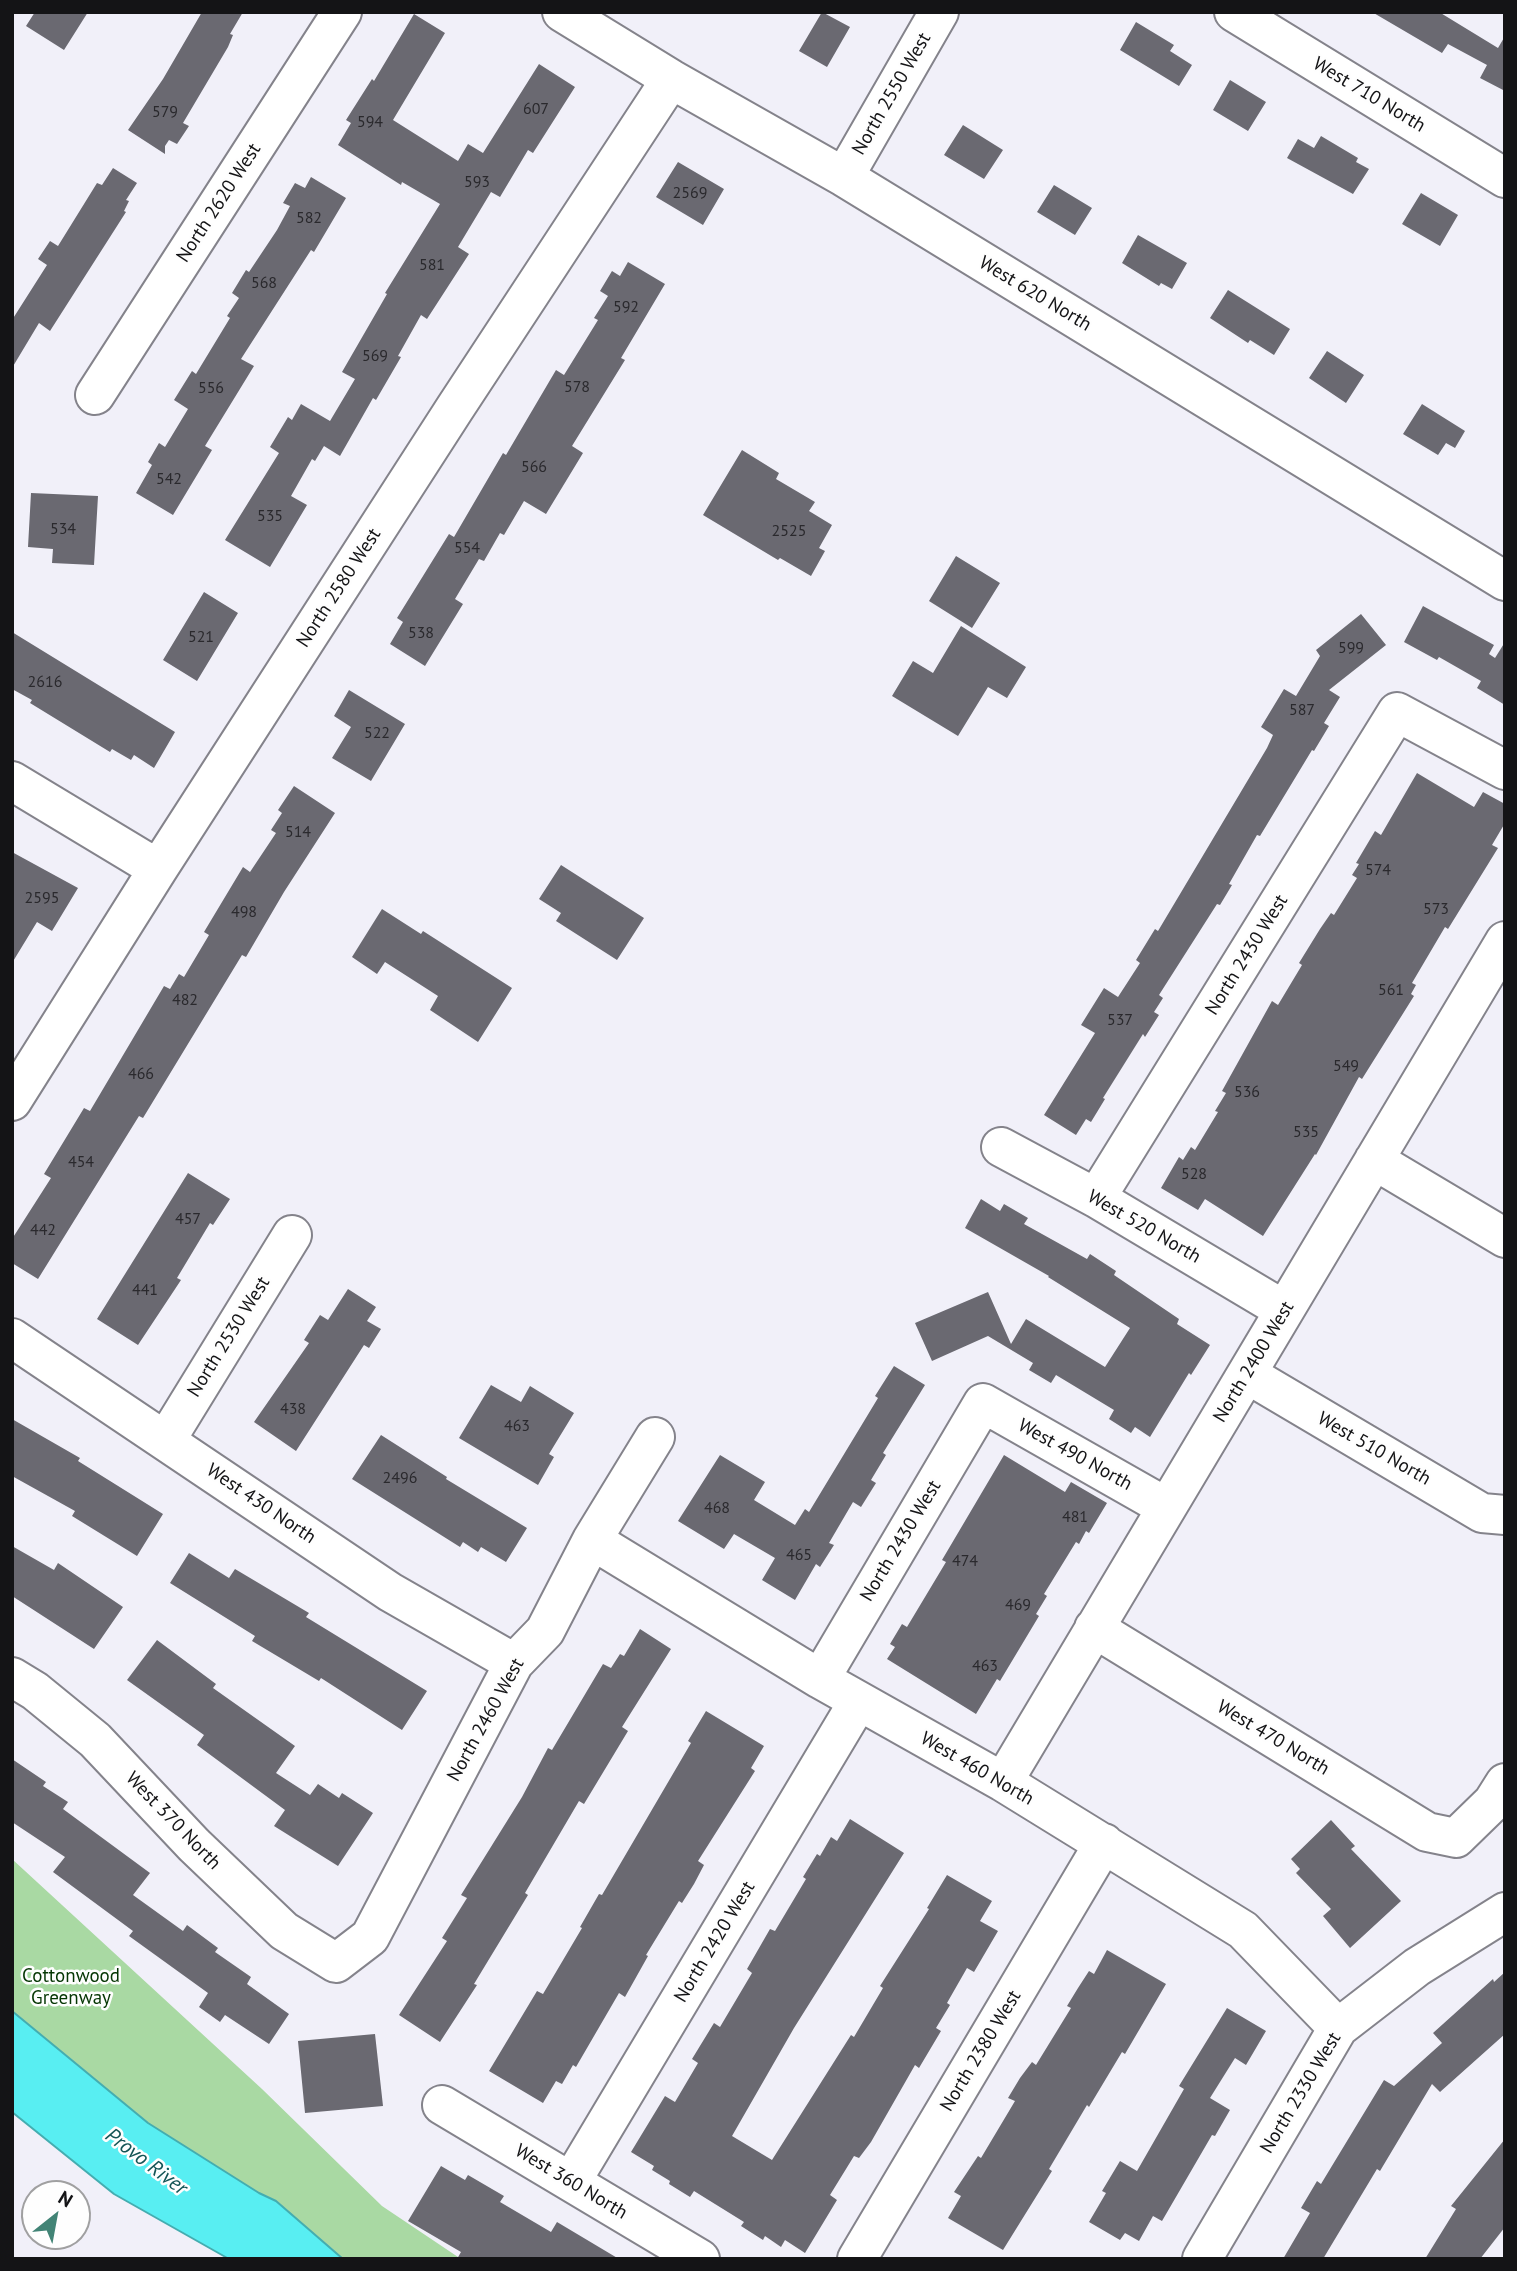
<!DOCTYPE html>
<style>
body{margin:0}
#map{position:relative;width:1517px;height:2271px;overflow:hidden;background:#f1f0f9;font-family:"PT Sans",sans-serif}
canvas{display:block}
.frame{position:absolute;inset:0;border:14px solid #141416;pointer-events:none}
.north{position:absolute;left:21px;top:2180px;width:70px;height:70px;box-sizing:border-box;background:#fefefe;border:2px solid #a0a0a1;border-radius:50%;rotate:31deg;font-size:19px;font-weight:700;line-height:28px;text-align:center;color:#141416}
.north::after{content:'';display:block;margin:auto;width:24px;height:32px;background:#428476;clip-path:polygon(50% 0,100% 100%,50% 72%,0 100%)}
</style>
<div id="map">
<canvas width="1517" height="2271"></canvas>
<div class="frame"></div>
<div class="north">N</div>
</div>
<script>
const g = document.querySelector('canvas').getContext('2d');
g.lineJoin = 'round';
function fill(path, color) { g.fillStyle = color; g.fill(path, 'evenodd'); }
const shape = rows => new Path2D(rows.map(r => 'M' + r).join(''));
function stroke(path, color, width, dash) { g.strokeStyle = color; g.lineWidth = width; g.lineCap = dash ? 'butt' : 'round'; g.setLineDash(dash || []); g.stroke(path); }
function drawText(font, color, halo, rows, align = 'center') {
  g.font = font + ' "PT Sans",sans-serif'; g.lineWidth = 5; g.setLineDash([]); g.textBaseline = 'middle'; g.strokeStyle = halo; g.fillStyle = color; for (const [text, x, y, turn = 0] of rows) {
    g.save(); g.translate(x, y); g.rotate((+turn || 0) * Math.PI / 180); g.textAlign = isNaN(turn) ? turn : align; if (halo) g.strokeText(text, 0, 0); g.fillText(text, 0, 0); g.restore();
  }
}
fill(shape([
 [12,1859,262,2089,382,2206,461,2259,343,2259,276,2201,259,2193,148,2123,12,2011]
]), '#a9d9a3');
const water = shape([
 [12,2011,148,2123,259,2193,276,2201,343,2259,229,2259,114,2194,12,2112,12,2011]
]);
fill(water, '#58eef2');
stroke(water, '#44adb0', 2);
fill(shape([
 [35,12,88,12,64,50,26,26],
 [202,12,243,12,230,34,233,35,228,47,183,123,189,126,177,144,169,140,165,146,165,154,128,130,163,79],
 [822,12,850,27,827,67,799,51],
 [1372,12,1439,12,1498,48,1505,36,1505,91,1480,78,1487,65,1448,44,1442,53],
 [414,14,445,33,393,120,458,161,468,144,483,153,539,64,575,87,533,153,528,150,500,197,491,192,458,247,469,254,427,319,421,315,398,356,401,357,376,400,373,398,340,456,324,446,315,461,312,459,291,496,307,505,270,567,225,540,279,453,270,447,288,417,292,420,301,404,330,421,355,379,342,372,387,294,385,293,440,204,402,182,401,185,338,145,351,123,346,120,372,79,374,81],
 [1136,22,1174,45,1170,51,1192,65,1179,86,1120,50],
 [1230,80,1266,102,1248,131,1213,110],
 [963,125,1003,150,984,179,944,155],
 [1321,136,1358,158,1356,162,1369,169,1353,194,1287,158,1298,139,1314,148],
 [678,162,724,189,703,225,656,197],
 [113,168,137,183,126,200,129,201,124,211,126,212,50,331,39,323,12,368,12,320,47,265,38,259,50,241,58,246,97,183,102,185],
 [311,177,346,198,314,252,311,250,241,359,254,366,205,446,212,450,173,515,136,493,152,465,148,462,159,443,165,447,188,409,174,400,192,371,196,374,230,318,227,316,239,298,232,293,246,270,249,272,277,230,290,206,283,203,295,183,305,188],
 [1054,185,1092,208,1075,235,1037,212],
 [1421,193,1458,215,1440,246,1402,224],
 [1138,235,1187,263,1172,289,1161,283,1159,286,1122,263],
 [628,262,665,284,621,358,625,360,572,446,583,453,546,514,524,501,504,535,500,533,484,561,479,559,455,599,463,604,425,666,390,644,403,622,397,618,449,534,454,537,503,453,506,455,556,370,564,375,598,320,594,318,608,296,600,291,612,271,620,276],
 [1228,290,1290,329,1274,355,1250,340,1248,343,1210,318],
 [1327,351,1364,375,1346,403,1309,378],
 [1422,404,1465,431,1455,448,1446,443,1438,455,1403,434],
 [742,450,779,473,776,479,815,502,809,511,832,525,819,548,825,551,811,576,780,558,778,560,703,515],
 [31,493,98,496,94,565,52,563,53,549,28,547],
 [956,556,1000,583,972,628,929,601],
 [204,592,238,613,197,681,163,660],
 [1423,606,1494,645,1489,654,1495,658,1505,642,1505,705,1477,688,1481,681,1439,657,1437,660,1404,642],
 [1361,614,1386,645,1329,690,1340,697,1324,723,1329,726,1314,751,1312,750,1260,836,1257,835,1229,884,1232,885,1220,905,1217,904,1159,995,1163,998,1154,1012,1159,1015,1145,1037,1143,1034,1103,1098,1105,1099,1091,1122,1086,1119,1076,1135,1044,1115,1095,1033,1081,1025,1104,988,1118,997,1140,963,1136,960,1155,929,1158,931,1267,748,1273,735,1261,727,1284,689,1296,696,1320,656,1316,650],
 [961,626,1026,667,1007,698,988,687,958,736,892,696,913,661,933,673],
 [12,632,175,732,154,768,134,755,131,760,112,749,110,752,30,703,32,700,12,689],
 [349,690,405,724,371,781,332,758,351,727,334,716],
 [1417,773,1474,807,1483,792,1505,804,1505,823,1492,845,1498,848,1448,929,1445,927,1412,983,1416,985,1411,994,1414,996,1362,1079,1359,1077,1316,1155,1315,1154,1263,1236,1205,1199,1198,1210,1161,1188,1179,1157,1183,1160,1191,1147,1195,1150,1218,1112,1215,1111,1226,1093,1222,1091,1272,1001,1278,1005,1302,965,1299,963,1320,929,1331,913,1334,915,1357,878,1352,875,1359,864,1356,863,1375,831,1381,835],
 [294,786,335,813,284,892,246,957,242,955,143,1118,139,1116,38,1279,12,1263,12,1239,51,1178,44,1174,84,1108,90,1111,164,986,170,989,179,974,184,977,209,935,204,932,243,867,250,872,276,833,271,830,282,813,278,810],
 [12,852,78,888,52,931,37,922,12,963],
 [561,865,644,918,617,960,556,921,561,913,539,899],
 [382,909,421,934,423,931,512,988,478,1042,430,1010,438,996,385,962,377,974,352,957],
 [188,1173,230,1199,213,1225,210,1223,177,1278,181,1280,138,1345,97,1319],
 [981,1199,1000,1211,1004,1204,1028,1218,1024,1224,1087,1259,1090,1254,1116,1271,1114,1275,1179,1319,1177,1324,1210,1345,1191,1375,1189,1373,1150,1437,1135,1427,1131,1433,1109,1419,1114,1410,1056,1375,1051,1383,1029,1370,1033,1363,988,1336,932,1361,915,1323,988,1292,1011,1344,1026,1319,1105,1367,1130,1328,1048,1277,1049,1276,965,1228],
 [348,1289,376,1307,367,1321,381,1329,369,1348,364,1345,296,1451,254,1422,309,1343,304,1340,320,1315,328,1320],
 [894,1366,925,1385,883,1453,886,1455,871,1480,876,1483,861,1507,853,1502,829,1543,834,1545,820,1567,816,1564,795,1600,762,1580,775,1558,734,1534,724,1549,678,1521,720,1455,765,1482,754,1500,795,1525,805,1509,809,1512,878,1398,875,1396],
 [491,1385,521,1402,530,1386,574,1413,549,1454,554,1457,538,1485,459,1438],
 [12,1419,80,1458,78,1461,163,1514,137,1556,72,1516,75,1511,12,1476],
 [381,1435,447,1477,446,1479,527,1528,506,1562,481,1547,478,1552,463,1542,460,1547,352,1479],
 [1004,1455,1065,1492,1071,1482,1107,1503,1089,1533,1086,1531,1079,1544,1076,1542,1044,1594,1047,1596,1036,1614,1039,1616,1000,1681,997,1679,976,1714,887,1659,895,1647,890,1644,902,1624,907,1627,946,1562,942,1560],
 [12,1546,54,1570,58,1563,123,1607,94,1649,12,1596],
 [189,1553,229,1578,235,1569,309,1613,306,1617,427,1691,402,1730,321,1678,319,1681,252,1641,255,1636,170,1583],
 [640,1629,671,1649,622,1727,628,1731,584,1804,579,1801,525,1893,528,1895,474,1984,477,1985,440,2042,399,2015,447,1941,442,1938,467,1898,461,1895,522,1797,548,1748,552,1750,603,1664,611,1668,620,1654,624,1656],
 [157,1640,216,1684,213,1688,295,1746,276,1773,310,1795,318,1784,339,1798,342,1793,373,1813,338,1866,274,1826,285,1810,197,1745,204,1735,127,1680],
 [706,1711,764,1746,751,1768,755,1771,698,1861,704,1865,694,1884,682,1903,679,1901,646,1955,648,1956,625,1997,619,1993,576,2067,573,2065,562,2084,556,2081,543,2103,489,2071,537,1991,543,1994,582,1928,580,1927,599,1894,602,1895,691,1743,688,1741],
 [12,1759,46,1782,43,1786,68,1802,63,1809,150,1873,133,1895,183,1931,187,1925,218,1948,215,1952,251,1977,247,1984,289,2014,269,2044,225,2015,220,2022,199,2007,208,1993,129,1936,133,1931,53,1872,65,1857,12,1822],
 [850,1819,904,1853,794,2028,732,2136,772,2160,851,2035,854,2037,883,1988,880,1986,929,1909,927,1908,947,1875,992,1901,980,1921,998,1931,974,1972,967,1968,947,2003,950,2005,936,2028,941,2031,919,2068,915,2065,871,2142,859,2158,854,2156,830,2195,837,2200,805,2253,785,2240,781,2247,765,2236,763,2240,741,2226,744,2222,694,2191,690,2197,669,2184,670,2181,652,2170,654,2166,631,2152,665,2096,675,2102,698,2063,692,2059,714,2023,720,2027,752,1973,747,1969,770,1929,775,1931,806,1879,803,1877,817,1854,820,1856,831,1837,837,1841],
 [1331,1820,1355,1846,1351,1849,1401,1901,1350,1948,1323,1916,1331,1909,1296,1873,1300,1869,1291,1859],
 [1107,1950,1166,1984,1125,2054,1122,2052,1089,2107,1087,2105,1049,2169,1052,2171,1003,2250,948,2218,961,2196,954,2192,978,2156,981,2158,1015,2101,1008,2098,1020,2078,1032,2062,1036,2065,1071,2008,1067,2006,1078,1988,1089,1971,1094,1974],
 [1505,1972,1505,2034,1440,2092,1432,2084,1380,2171,1377,2169,1323,2259,1283,2259,1310,2213,1301,2208,1317,2181,1321,2184,1384,2080,1394,2086,1442,2043,1433,2033,1493,1979,1494,1982],
 [1227,2008,1266,2031,1246,2065,1235,2058,1210,2098,1230,2110,1215,2136,1212,2135,1162,2221,1153,2216,1139,2241,1125,2233,1120,2240,1089,2222,1106,2193,1102,2191,1120,2161,1137,2171,1184,2089,1179,2086],
 [375,2034,383,2106,305,2113,298,2041],
 [1505,2139,1505,2227,1480,2259,1425,2259,1456,2209,1451,2206],
 [441,2166,465,2180,468,2175,504,2196,500,2202,551,2232,557,2222,619,2259,457,2259,461,2252,408,2221]
]), '#6a6971');
const minor = shape([
 [562,12,671,79,844,177,1505,581],
 [1234,12,1505,178],
 [844,177,939,12],
 [95,395,342,12],
 [12,781,158,869],
 [12,1101,158,869,455,408,671,79],
 [1001,1147,1096,1198,1284,1310],
 [1374,1160,1505,1238],
 [1096,1198,1397,712,1505,770],
 [12,1338,390,1592,514,1663],
 [1247,1374,1482,1513,1505,1515],
 [166,1440,292,1235],
 [592,1540,820,1679,1003,1782,1243,1930,1338,2028],
 [1094,1628,1427,1832,1456,1838,1493,1802,1505,1783],
 [12,1677,35,1691,95,1740,194,1845,284,1931,336,1963,370,1937,514,1663,545,1631,592,1540,655,1437],
 [820,1679,983,1403,1166,1507],
 [1003,1782,1505,941],
 [442,2105,700,2259],
 [571,2182,858,1702],
 [857,2259,1104,1843],
 [1202,2259,1338,2028,1417,1967,1505,1912]
]);
stroke(minor, '#84838b', 42);
stroke(minor, '#fff', 38);
drawText('16px', '#2a292d', null, [
 ["607",536,109],
 ["579",165,112],
 ["594",370,122],
 ["593",477,182],
 ["2569",690,193],
 ["582",309,218],
 ["581",432,265],
 ["568",264,283],
 ["592",626,307],
 ["569",375,356],
 ["578",577,387],
 ["556",211,388],
 ["566",534,467],
 ["542",169,479],
 ["535",270,516],
 ["534",63,529],
 ["2525",789,531],
 ["554",467,548],
 ["538",421,633],
 ["521",201,637],
 ["599",1351,648],
 ["2616",45,682],
 ["587",1302,710],
 ["522",377,733],
 ["514",298,832],
 ["574",1378,870],
 ["2595",42,898],
 ["573",1436,909],
 ["498",244,912],
 ["561",1391,990],
 ["482",185,1000],
 ["537",1120,1020],
 ["549",1346,1066],
 ["466",141,1074],
 ["536",1247,1092],
 ["535",1306,1132],
 ["454",81,1162],
 ["528",1194,1174],
 ["457",188,1219],
 ["442",43,1230],
 ["441",145,1290],
 ["438",293,1409],
 ["463",517,1426],
 ["2496",400,1478],
 ["468",717,1508],
 ["481",1075,1517],
 ["465",799,1555],
 ["474",965,1561],
 ["469",1018,1605],
 ["463",985,1666]
]);
drawText('19px', '#141416', '#fefefe', [
 ["North 2550 West",892,94,-60],
 ["West 710 North",1369,95,31],
 ["North 2620 West",219,203,-57],
 ["West 620 North",1035,294,31],
 ["North 2580 West",339,588,-57],
 ["North 2430 West",1247,955,-58],
 ["West 520 North",1144,1227,30],
 ["North 2530 West",229,1337,-58],
 ["North 2400 West",1254,1362,-59],
 ["West 510 North",1374,1449,30],
 ["West 490 North",1075,1455,29],
 ["West 430 North",261,1504,34],
 ["North 2430 West",901,1541,-59],
 ["North 2460 West",486,1720,-61],
 ["West 470 North",1273,1738,31],
 ["West 460 North",977,1769,30],
 ["West 370 North",173,1821,46],
 ["North 2420 West",715,1942,-59],
 ["North 2380 West",981,2051,-59],
 ["North 2330 West",1301,2093,-59],
 ["West 360 North",571,2182,31]
]);
drawText('19px', '#053603', '#fefefe', [
 ["Cottonwood",71,1977],
 ["Greenway",71,1999]
]);
drawText('italic 21px', '#145556', '#fefefe', [
 ["Provo River",146,2162,37]
]);
</script>
